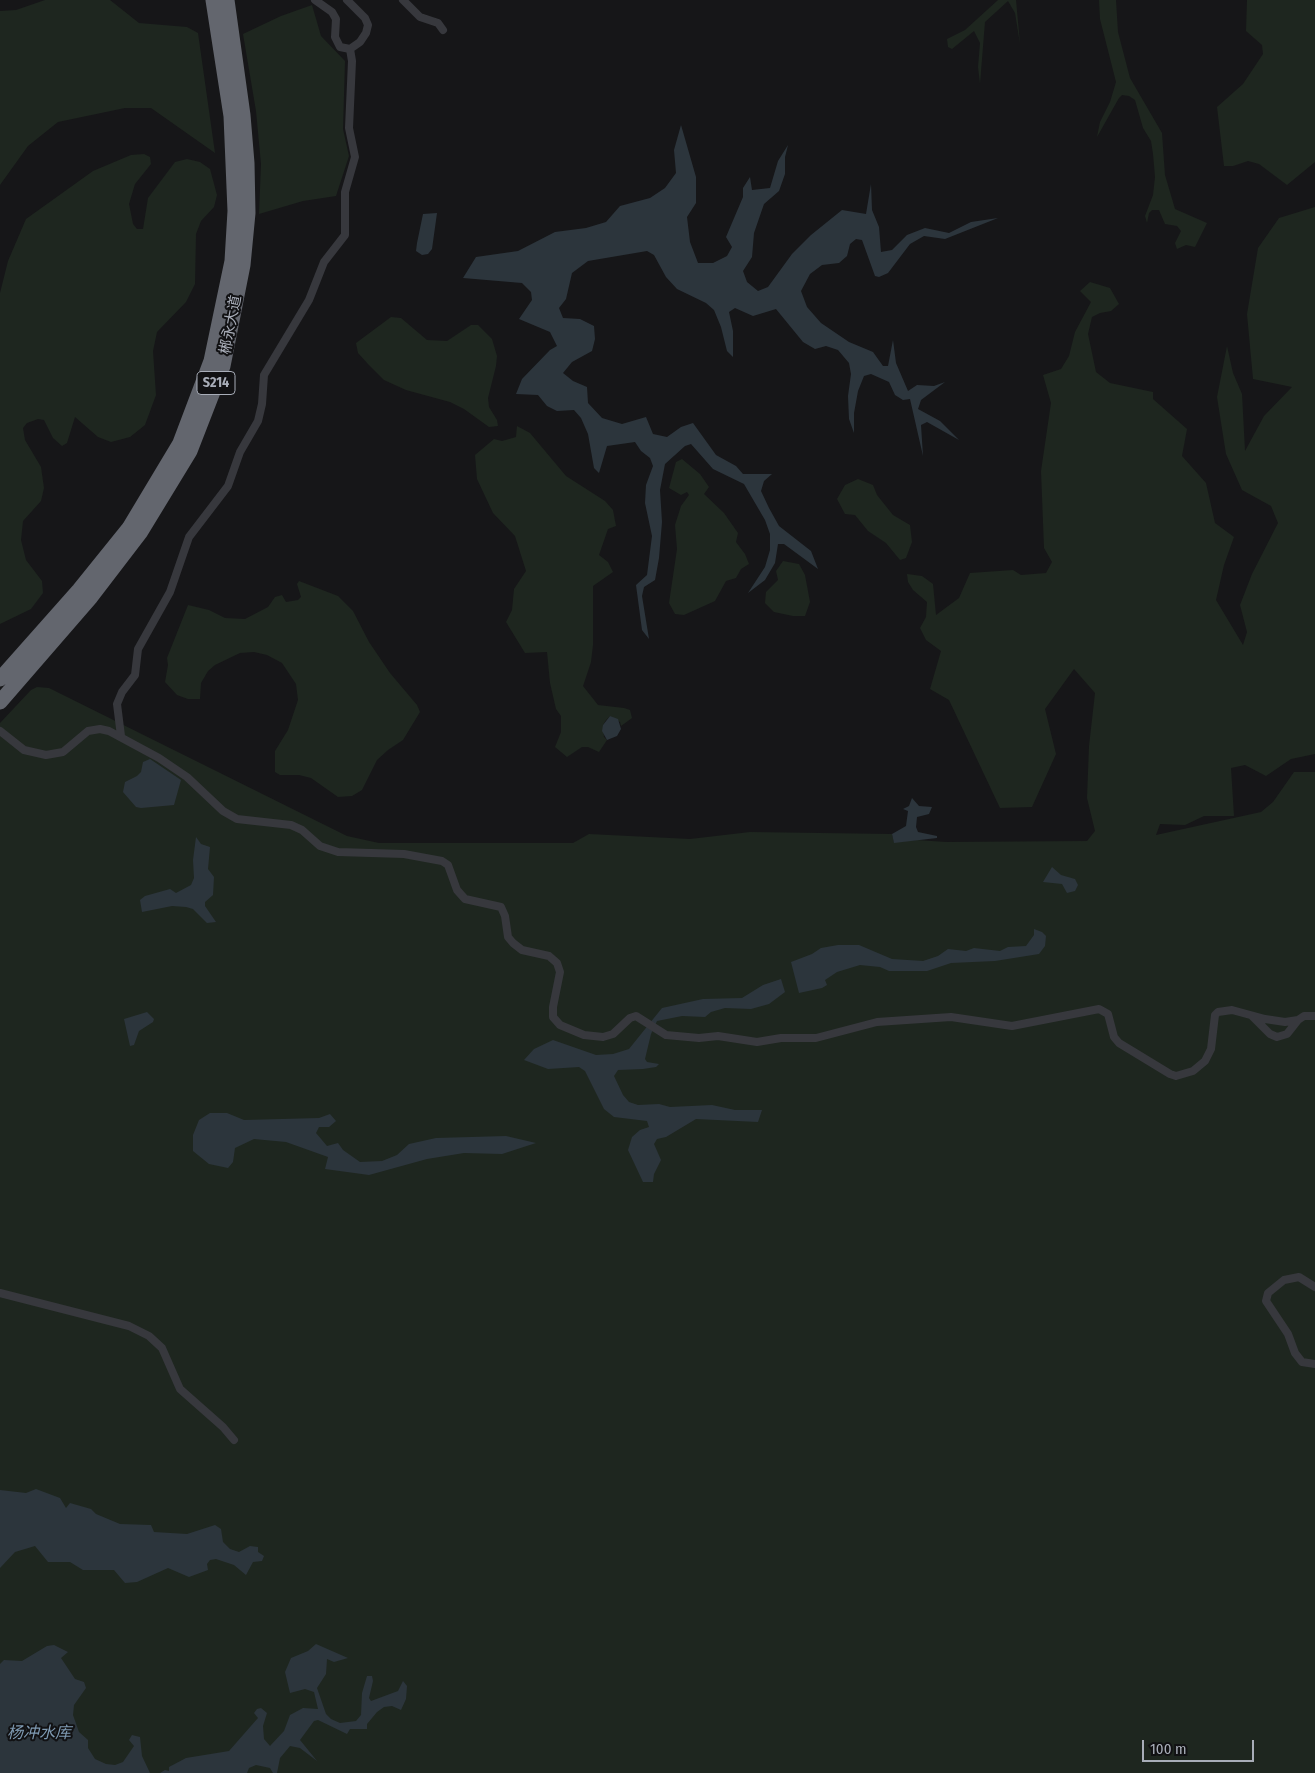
<!DOCTYPE html>
<meta charset="utf-8">
<style>
body{margin:0}
#map{position:relative;width:1315px;height:1773px;overflow:hidden;background:#161618;font-family:"Fira Sans Condensed",sans-serif}
canvas{display:block}
.scale{position:absolute;left:1142px;top:1740px;width:112px;height:22px;box-sizing:border-box;border:2px solid #a8adb8;border-top:0;padding-left:6px;font-size:15px;line-height:18px;white-space:nowrap;color:#a8adb8;-webkit-text-stroke:4px #111113;paint-order:stroke}
</style>
<div id="map">
<canvas width="1315" height="1773"></canvas>
<div class="scale">100 m</div>
</div>
<script>
const g = document.querySelector('canvas').getContext('2d');
g.lineJoin = 'round';
function fill(path, color) { g.fillStyle = color; g.fill(path, 'evenodd'); }
const shape = rows => new Path2D(rows.map(r => 'M' + r).join(''));
function stroke(path, color, width, dash) { g.strokeStyle = color; g.lineWidth = width; g.lineCap = dash ? 'butt' : 'round'; g.setLineDash(dash || []); g.stroke(path); }
function drawText(font, color, halo, rows, align = 'center') {
  g.font = font + ' "Fira Sans Condensed","Noto Sans SC",sans-serif'; g.lineWidth = 4; g.setLineDash([]); g.textBaseline = 'middle'; g.strokeStyle = halo; g.fillStyle = color; for (const [text, x, y, turn = 0] of rows) {
    g.save(); g.translate(x, y); g.rotate((+turn || 0) * Math.PI / 180); g.textAlign = isNaN(turn) ? turn : align; if (halo) g.strokeText(text, 0, 0); g.fillText(text, 0, 0); g.restore();
  }
}
fill(shape([
 [45,0,110,0,139,23,187,27,198,33,215,153,151,108,125,108,58,122,28,146,0,185,0,11,16,10],
 [998,0,1016,0,1020,44,1015,13,1008,1,985,22,980,84,978,67,980,43,974,31,952,49,948,47,947,39,965,30],
 [1099,0,1116,0,1118,32,1130,78,1162,133,1165,175,1175,209,1207,223,1195,247,1186,245,1177,249,1175,243,1181,231,1177,226,1165,224,1159,210,1152,210,1149,213,1147,223,1145,216,1153,195,1155,177,1153,154,1151,141,1143,128,1135,100,1129,96,1122,95,1119,98,1097,137,1100,122,1110,102,1116,82,1100,19],
 [1247,0,1315,0,1315,162,1287,185,1259,164,1248,161,1233,166,1224,166,1217,107,1243,84,1263,54,1262,45,1246,31],
 [312,5,321,36,345,61,343,129,349,156,336,196,303,201,259,214,261,164,256,111,243,34,281,16],
 [144,154,150,157,151,164,135,184,129,204,133,224,137,229,143,229,148,198,175,162,187,159,200,162,210,169,217,195,214,207,201,221,196,234,195,284,186,302,157,332,153,351,156,395,145,425,130,437,111,442,98,437,75,417,67,443,62,446,53,438,44,420,38,419,27,423,23,428,25,440,41,467,44,488,41,501,23,521,21,540,26,560,42,581,43,593,31,609,0,624,0,293,8,261,26,219,93,171,131,155],
 [1315,207,1315,754,1291,759,1266,776,1245,765,1231,768,1234,816,1204,816,1185,825,1160,824,1156,835,1261,812,1273,802,1294,772,1315,772,1315,1773,0,1773,0,723,31,690,37,687,49,688,347,836,379,843,573,843,589,834,690,839,750,832,892,834,894,842,917,840,946,842,1087,841,1095,831,1087,798,1089,746,1095,693,1074,669,1045,709,1056,754,1032,807,1000,808,949,700,930,689,941,651,926,640,920,628,926,617,927,602,913,590,908,582,907,574,922,576,933,584,936,615,959,598,970,573,1013,570,1021,575,1046,573,1052,562,1044,548,1041,471,1051,403,1043,375,1061,369,1069,356,1075,332,1091,302,1080,291,1090,282,1110,288,1119,304,1111,311,1100,313,1092,317,1088,334,1096,372,1110,383,1153,392,1153,399,1187,429,1182,456,1206,483,1215,523,1234,537,1224,565,1216,600,1243,645,1247,632,1240,605,1252,574,1278,523,1271,506,1242,490,1226,454,1217,397,1227,346,1233,373,1242,394,1245,451,1264,416,1292,387,1253,379,1247,314,1258,248,1279,218],
 [391,317,401,318,427,340,447,341,471,325,478,325,492,339,497,356,496,366,488,398,489,407,497,420,498,426,489,427,464,409,450,402,406,390,384,380,368,364,358,353,356,343],
 [517,426,530,433,566,476,605,501,613,510,616,526,608,529,599,555,608,562,613,572,593,586,593,645,591,662,583,686,598,705,624,708,630,710,632,718,621,726,620,722,610,716,606,720,603,725,604,737,607,740,599,752,588,747,582,747,567,757,555,747,561,732,561,716,556,709,550,683,547,652,525,653,506,622,512,610,514,589,526,571,515,536,493,513,477,479,475,455,494,439,502,441,516,437],
 [682,459,700,474,709,487,704,494,724,513,738,533,736,542,745,554,749,564,741,569,736,578,726,581,715,601,684,615,675,614,669,603,677,549,675,525,681,506,689,495,687,492,681,495,669,488,676,462],
 [858,479,873,485,877,495,893,515,910,525,912,542,906,558,900,560,886,543,868,531,855,515,845,514,837,499,845,485],
 [783,561,799,564,805,575,810,602,805,616,793,616,774,612,765,603,766,592,778,580,776,571],
 [299,581,338,596,353,611,369,642,390,673,417,705,420,712,403,740,388,750,377,760,362,790,352,796,338,797,311,778,299,775,280,775,275,772,275,751,288,730,298,700,296,684,282,663,267,655,254,652,240,653,215,665,208,671,201,683,200,699,188,699,177,695,165,682,168,665,167,658,188,605,209,610,225,618,245,619,268,607,275,597,282,595,286,602,298,600,301,597,297,584]
]), '#1e261f');
fill(shape([
 [681,125,696,177,696,203,687,217,690,242,698,263,713,263,727,256,732,247,726,237,743,197,743,188,750,177,752,190,770,188,778,161,788,145,785,157,785,174,779,191,764,204,754,233,752,257,743,271,747,282,758,291,768,287,792,254,811,235,842,210,866,214,871,184,872,210,879,227,881,252,892,250,907,235,925,228,949,233,971,222,998,218,945,239,924,236,910,244,888,273,879,277,875,276,862,240,856,239,850,244,847,256,839,263,822,265,810,274,801,291,807,307,821,323,849,342,873,352,883,366,888,366,893,340,896,363,908,391,917,385,934,386,945,382,921,400,918,409,940,421,959,440,927,422,921,425,923,456,910,399,903,400,895,395,889,382,871,374,864,376,858,391,854,413,854,433,849,419,848,396,851,374,849,363,838,350,826,346,815,349,803,342,776,309,753,316,735,308,729,312,733,331,733,357,727,351,721,327,714,310,706,303,677,289,666,277,654,255,647,251,588,261,572,273,566,299,559,308,563,318,580,319,594,326,595,339,592,351,572,362,563,373,573,381,587,387,588,403,602,418,622,424,646,417,653,434,667,437,681,427,693,423,716,455,736,466,743,474,772,474,764,481,761,491,769,508,779,526,811,551,818,569,784,544,778,544,775,563,765,580,748,593,765,567,770,550,770,534,765,520,744,484,713,469,691,444,685,446,665,464,660,490,662,522,659,558,655,580,644,587,642,596,649,639,642,630,636,585,647,575,652,536,645,503,646,485,653,466,650,458,641,451,635,442,607,446,599,473,594,468,588,434,581,418,574,410,557,411,547,406,538,395,516,394,522,379,550,350,557,346,550,332,519,319,532,300,531,292,522,283,463,278,476,257,518,251,555,232,586,228,606,222,620,206,650,198,665,188,676,173,674,150],
 [437,213,432,249,428,254,422,255,416,251,417,243,423,214],
 [610,716,618,719,621,729,617,736,607,740,602,731,603,725],
 [150,759,181,780,174,805,141,808,136,807,123,792,125,782,137,776,141,772,143,762],
 [912,798,919,806,932,807,929,814,917,817,916,827,918,832,937,836,937,838,894,843,892,834,906,826,908,811,903,809,909,806],
 [196,837,201,844,210,847,208,869,214,877,213,895,205,902,205,906,216,922,207,923,193,909,186,907,172,906,142,912,140,900,145,896,170,889,176,893,191,885,194,878,193,860],
 [1052,867,1061,875,1075,879,1078,885,1075,891,1067,893,1062,884,1043,882],
 [1034,929,1042,932,1046,936,1045,946,1039,954,995,961,951,963,927,971,889,971,880,967,860,965,837,972,825,980,827,985,822,988,799,993,791,962,812,954,821,948,838,945,859,945,892,959,923,961,938,956,948,949,966,951,974,948,1000,951,1008,947,1026,946,1034,935],
 [781,979,785,992,769,1004,751,1009,725,1008,711,1012,705,1017,682,1016,657,1021,651,1034,645,1059,647,1062,659,1064,656,1067,643,1069,618,1070,614,1076,623,1095,629,1102,638,1105,659,1104,670,1107,712,1105,735,1110,762,1110,758,1122,696,1119,666,1137,657,1139,654,1144,661,1160,654,1174,653,1182,643,1182,628,1150,632,1137,640,1130,649,1127,647,1121,614,1117,604,1109,585,1071,579,1067,548,1069,524,1060,534,1049,553,1040,596,1055,613,1054,629,1049,662,1008,703,999,742,998,763,985],
 [147,1012,154,1019,153,1022,139,1031,134,1045,130,1046,124,1019],
 [210,1113,227,1113,244,1120,319,1118,330,1114,336,1121,329,1127,319,1127,316,1133,327,1146,338,1143,343,1150,360,1162,382,1161,397,1155,409,1144,436,1138,506,1136,536,1143,502,1154,464,1153,427,1159,369,1175,325,1169,328,1157,286,1142,254,1139,235,1148,233,1162,228,1168,209,1164,193,1151,193,1135,199,1120],
 [36,1489,60,1498,66,1508,70,1503,91,1509,96,1514,120,1524,151,1525,154,1532,187,1534,215,1525,221,1529,223,1542,230,1549,239,1552,250,1546,258,1547,258,1552,264,1556,262,1561,253,1562,246,1575,234,1565,216,1559,210,1560,207,1564,208,1570,189,1577,168,1568,137,1582,125,1583,114,1570,83,1570,70,1562,48,1562,35,1546,15,1552,0,1568,0,1490,26,1493],
 [316,1644,348,1658,334,1662,327,1659,326,1674,317,1688,326,1714,331,1719,340,1723,356,1721,361,1715,362,1693,367,1676,372,1676,373,1681,369,1698,371,1701,398,1691,403,1681,407,1686,406,1699,401,1710,392,1706,384,1707,377,1712,367,1724,367,1729,350,1729,347,1734,318,1720,314,1721,300,1740,317,1761,300,1748,290,1746,280,1758,277,1773,273,1773,270,1768,256,1765,249,1768,247,1773,160,1773,165,1770,169,1771,169,1767,186,1758,229,1751,258,1718,254,1713,257,1709,261,1708,267,1713,263,1726,264,1739,270,1746,284,1731,290,1715,303,1708,318,1709,314,1692,305,1689,290,1693,285,1672,291,1658,308,1651],
 [54,1645,68,1652,61,1658,75,1679,84,1682,86,1688,74,1705,73,1715,79,1732,88,1740,88,1748,95,1759,106,1764,115,1765,123,1762,134,1746,129,1740,132,1735,140,1737,142,1756,150,1773,0,1773,0,1664,4,1660,22,1661,47,1646]
]), '#2c353c');
stroke(shape([
 [347,0,365,18,368,25,366,33,360,42,350,49],
 [403,0,420,17,438,23,443,30],
 [0,731,24,750,46,755,63,752,88,731,100,729,109,731,159,758,187,777,223,811,237,819,291,825,302,830,320,846,338,852,404,854,442,861,448,865,457,890,465,899,501,907,505,916,508,937,513,943,522,950,549,956,557,963,560,972,553,1007,553,1017,560,1025,584,1035,603,1037,613,1034,630,1018,636,1016,666,1035,699,1038,718,1036,757,1042,781,1038,816,1038,877,1022,951,1017,1012,1026,1099,1009,1108,1014,1114,1037,1119,1043,1170,1074,1176,1076,1193,1071,1205,1061,1211,1049,1215,1015,1218,1012,1232,1010,1265,1019,1285,1022,1298,1020,1304,1016,1315,1016],
 [121,736,117,704,122,692,135,675,138,649,170,592,189,537,228,486,240,452,258,421,262,404,264,375,309,300,324,262,345,235,345,192,355,157,349,128,352,61,350,49,340,47,335,37,336,19,332,12,315,0],
 [1252,1016,1270,1034,1277,1037,1287,1034,1298,1020],
 [1315,1287,1299,1277,1284,1280,1268,1293,1266,1301,1288,1334,1295,1353,1302,1362,1315,1364],
 [0,1293,129,1326,149,1336,162,1348,180,1389,223,1427,234,1440]
]), '#37383d', 8);
stroke(shape([
 [0,679,79,590,129,528,180,443,211,361,232,261,235,211,231,116,213,0],
 [0,702,91,597,140,533,190,451,223,366,243,265,248,213,247,163,243,115,227,0]
]), '#63666e', 15);
for (const [x, y, w] of [
 [216,383,38]
]) { const box = new Path2D(); box.roundRect(x - w / 2, y - 11.5, w, 23, 4); g.fillStyle = '#111113'; g.fill(box); stroke(box, '#a8adb8', 1); }
drawText('bold 14px', '#a8adb8', null, [
 ["S214",216,383]
]);
drawText('15px', '#a8adb8', '#111113', [
 ["郴永大道",231,325,-79]
]);
drawText('italic 16px', '#7f9bb3', '#111113', [
 ["杨冲水库",39,1734]
]);
</script>
